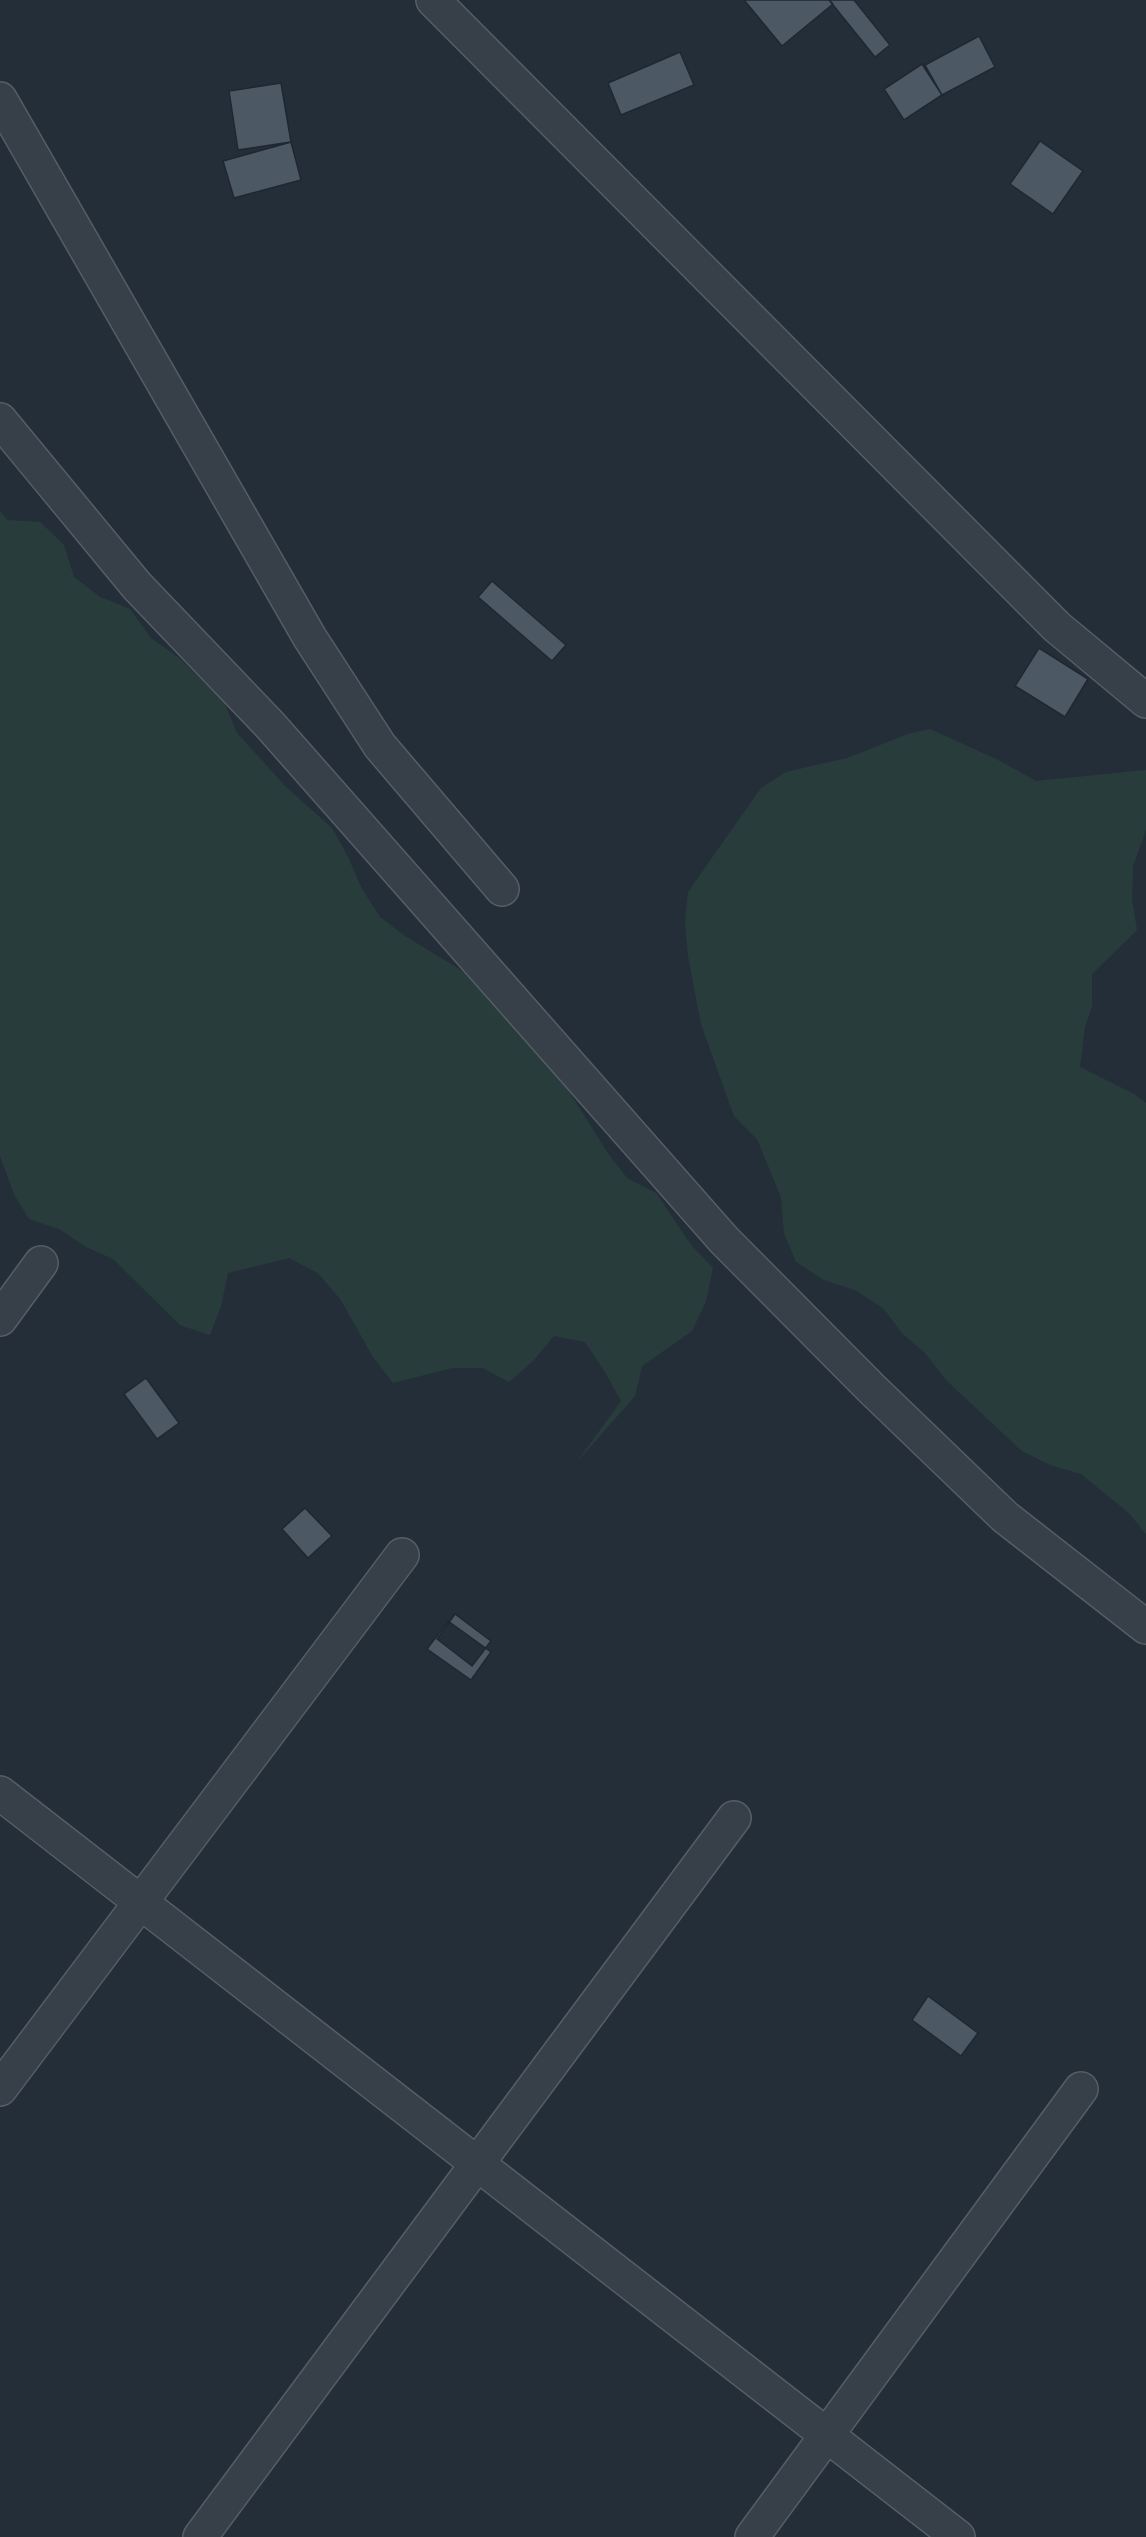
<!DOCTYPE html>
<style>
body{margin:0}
canvas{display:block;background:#242e39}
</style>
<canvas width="1146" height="2537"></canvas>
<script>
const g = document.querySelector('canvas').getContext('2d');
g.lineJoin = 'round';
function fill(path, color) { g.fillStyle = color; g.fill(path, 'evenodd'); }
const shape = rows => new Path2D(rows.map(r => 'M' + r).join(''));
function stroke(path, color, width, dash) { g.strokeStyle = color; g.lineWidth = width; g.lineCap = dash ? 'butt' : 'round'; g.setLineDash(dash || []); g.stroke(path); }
fill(shape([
 [0,511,7,520,40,522,64,545,74,577,100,597,130,609,151,638,179,658,224,702,237,733,286,787,332,828,348,857,362,889,380,917,405,936,464,972,488,991,553,1066,607,1152,627,1178,656,1193,691,1245,713,1268,706,1301,692,1331,642,1366,635,1396,577,1462,621,1401,605,1372,585,1342,554,1336,533,1361,509,1382,483,1368,452,1368,393,1383,373,1357,341,1300,318,1273,289,1258,228,1273,221,1306,210,1335,180,1325,113,1259,86,1247,59,1229,29,1219,14,1194,0,1156],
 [930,729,998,760,1036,781,1146,770,1146,830,1133,866,1132,900,1137,930,1092,974,1092,1006,1085,1027,1080,1067,1134,1094,1146,1103,1146,1534,1129,1513,1081,1474,1050,1465,1022,1451,946,1380,926,1354,902,1333,883,1308,855,1290,824,1280,796,1262,784,1233,781,1197,757,1139,734,1116,701,1024,688,956,685,922,688,892,761,788,786,772,847,758,908,734]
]), '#293c3c');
const building = shape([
 [744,0,829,0,833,4,782,46,744,0],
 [829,0,854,0,890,45,875,57,829,0],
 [979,36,995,67,942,95,925,65,979,36],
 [680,52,694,85,621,115,608,83,680,52],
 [922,64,942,95,904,120,884,89,922,64],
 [281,83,291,142,238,150,229,91,281,83],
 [1040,141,1083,171,1053,214,1010,184,1040,141],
 [291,142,301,180,234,198,223,161,291,142],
 [492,581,566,645,552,661,478,597,492,581],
 [1039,648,1088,679,1065,717,1015,686,1039,648],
 [146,1378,179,1423,157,1439,124,1394,146,1378],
 [305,1508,332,1536,308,1558,282,1529,305,1508],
 [455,1614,491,1641,472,1666,437,1639,455,1614],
 [448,1621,491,1652,471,1680,427,1649,448,1621],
 [928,1996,978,2033,961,2056,912,2020,928,1996]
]);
fill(building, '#4c5864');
stroke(building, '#1f2730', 1.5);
const minor = shape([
 [433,0,1057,627,1146,701],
 [0,99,310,638,380,746,502,889],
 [0,420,137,586,270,725,724,1240,872,1389,1005,1517,1146,1627],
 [0,1319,41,1263],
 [0,1793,958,2537],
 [0,2089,402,1555],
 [200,2537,734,1818],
 [752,2537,1081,2089]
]);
stroke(minor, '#555d67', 36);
stroke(minor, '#373f49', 33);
</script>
